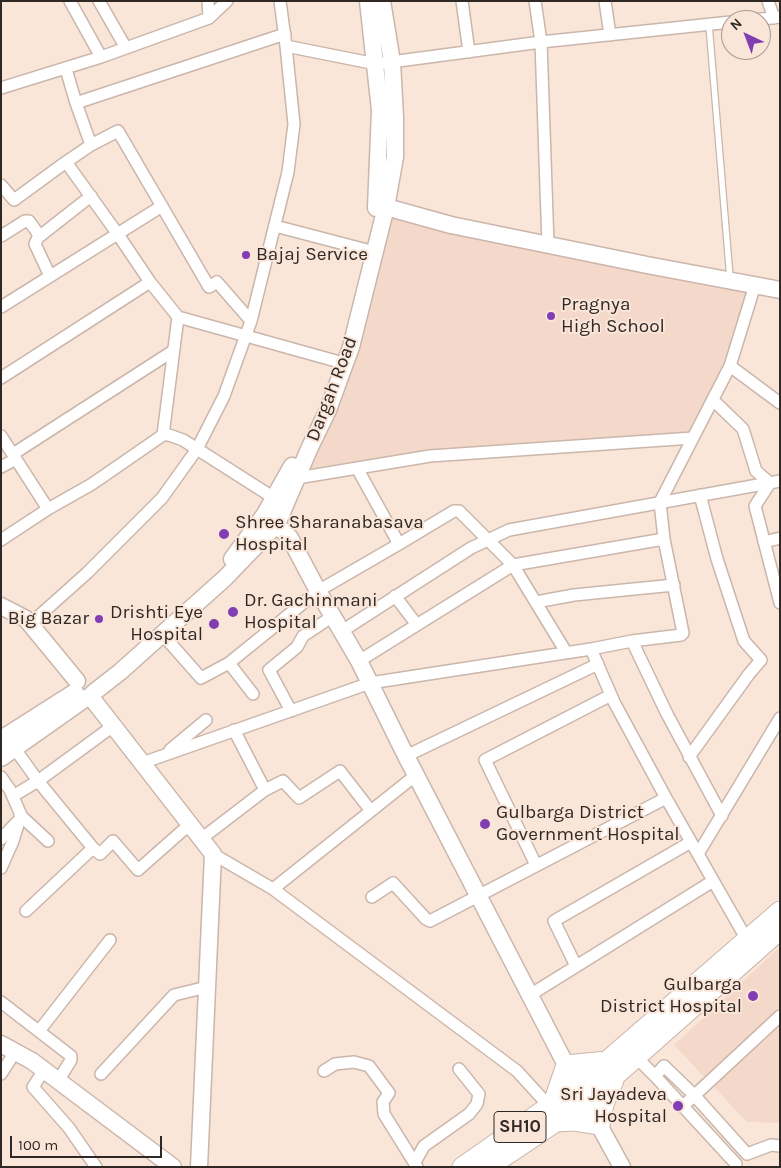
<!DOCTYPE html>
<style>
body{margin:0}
#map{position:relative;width:781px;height:1168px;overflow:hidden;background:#fae5d9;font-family:Karla,sans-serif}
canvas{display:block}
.frame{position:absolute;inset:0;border:2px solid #302824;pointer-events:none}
.north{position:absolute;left:721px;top:10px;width:50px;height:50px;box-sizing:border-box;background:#fae5d9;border:1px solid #a99991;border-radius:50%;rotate:317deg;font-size:14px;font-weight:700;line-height:20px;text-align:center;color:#302824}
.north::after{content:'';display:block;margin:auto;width:18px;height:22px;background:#813eb2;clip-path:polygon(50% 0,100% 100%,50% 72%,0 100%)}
.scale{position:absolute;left:10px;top:1136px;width:152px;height:22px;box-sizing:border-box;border:2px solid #302824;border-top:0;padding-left:6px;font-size:15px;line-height:18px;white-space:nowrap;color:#302824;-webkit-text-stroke:4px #fae5d9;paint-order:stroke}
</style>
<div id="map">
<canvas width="781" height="1168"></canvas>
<div class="frame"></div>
<div class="north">N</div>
<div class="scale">100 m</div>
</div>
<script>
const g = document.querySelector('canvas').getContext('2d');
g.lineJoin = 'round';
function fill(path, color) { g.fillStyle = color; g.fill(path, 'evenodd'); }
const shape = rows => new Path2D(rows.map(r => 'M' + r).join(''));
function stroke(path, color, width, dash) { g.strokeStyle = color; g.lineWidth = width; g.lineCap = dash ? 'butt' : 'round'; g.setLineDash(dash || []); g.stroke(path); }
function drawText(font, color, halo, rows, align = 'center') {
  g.font = font + ' Karla,sans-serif'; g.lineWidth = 4; g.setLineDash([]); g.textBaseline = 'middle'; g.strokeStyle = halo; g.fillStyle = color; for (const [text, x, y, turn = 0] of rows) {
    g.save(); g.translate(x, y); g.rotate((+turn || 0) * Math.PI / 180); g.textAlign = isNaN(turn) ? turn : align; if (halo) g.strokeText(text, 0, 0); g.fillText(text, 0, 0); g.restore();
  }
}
fill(shape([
 [387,212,748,290,726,365,689,434,431,450,304,469],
 [780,947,780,1123,747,1122,674,1045]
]), '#f4d8c9');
const lane = shape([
 [709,25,730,278]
]);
const street = shape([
 [70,1,101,57],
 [99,1,126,48],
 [208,1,209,18],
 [280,1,286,46,376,64,541,42,731,22],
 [462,1,469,52],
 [535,1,541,42,548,245],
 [605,1,610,35],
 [768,1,774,18],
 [752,20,780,17],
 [66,69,76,103,285,34],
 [1,88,101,57,209,18,227,1],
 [91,145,118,131,209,287,217,282,251,321],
 [66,162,91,145,76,103],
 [1,185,14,200,66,162,117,233,150,282,178,317,163,435],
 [275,226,367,250],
 [1,236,25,221,29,221,39,235,35,244,50,276],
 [40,236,91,196],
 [1,307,162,206],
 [178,317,336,361],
 [730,366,780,403],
 [1,378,150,282],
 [713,400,743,429,756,471,770,483,755,506,780,603],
 [1,436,48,509],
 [13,454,173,351],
 [1,467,16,459],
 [297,478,430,456,693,438],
 [1,540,48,509,92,484,163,435,169,435,183,440,274,498],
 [764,542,780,538],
 [399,544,454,511,459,511,513,565,566,652],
 [395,596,417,625],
 [536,602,574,595,674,585],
 [30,624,87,573,162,498,197,449,224,396,251,321,288,172,294,124,286,46],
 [342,631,471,548,509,530,780,481],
 [163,635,201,678,229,663,318,591,399,544,357,468],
 [632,641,667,714,722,816],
 [591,649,632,641,681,635,683,633,664,539,660,502,730,366,755,285],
 [359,661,513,565,664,539],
 [229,663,253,694],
 [291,711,269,670,297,647,303,636,333,616],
 [15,749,38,781,113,726],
 [170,750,206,720],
 [406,756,598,664],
 [689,757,749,674,761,660,744,641,717,559,700,495],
 [142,763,370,683,591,649,614,702,666,798,747,940],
 [1,777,10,790,21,815,13,841,1,868],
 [265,790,283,781,299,798,340,771,371,811],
 [13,796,38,781,93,848,26,911],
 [20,815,48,841],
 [1,839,17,822],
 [201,839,265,790,234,730],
 [93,848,100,854,113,841,138,870,190,824],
 [213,854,273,889,517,1071,549,1106],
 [698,854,780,718],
 [536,865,485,760,611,695],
 [273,889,416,775],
 [372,897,393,883,426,919,430,921,666,798],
 [576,966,554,921,691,842],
 [530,995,713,881],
 [1,1002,71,1056,71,1060,58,1081],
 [39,1031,110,940],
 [636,1057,655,1076,664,1066,694,1095,747,1154,771,1145,780,1146],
 [44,1070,33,1087,69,1128,96,1167],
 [324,1071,335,1064,354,1062,369,1066,389,1093,383,1102,384,1114,417,1167],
 [1,1074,15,1052],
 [101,1074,174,995,207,987],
 [655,1076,736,1164],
 [682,1107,780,1016],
 [415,1162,424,1146,469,1114,477,1104,479,1094,459,1069]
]);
const secondary = shape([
 [368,1,380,110,376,208],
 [386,207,451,225,647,265,780,290],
 [269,517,290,538,318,591,359,661,406,756,566,1065,622,1167],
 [232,559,265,514,292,466],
 [1,606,26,619,77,681],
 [93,693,120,672,225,578,277,524,310,447,328,410,351,347,386,207,395,157,395,117,392,62,382,1],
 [90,696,213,854,199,1167],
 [1,739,75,692],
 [1,758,86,698],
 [1,1044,32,1061,173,1167]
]);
const primary = shape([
 [553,1103,566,1065,607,1061],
 [556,1122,574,1121,600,1125,604,1104,614,1080],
 [462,1167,578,1086,780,911],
 [489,1167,587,1101,780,930]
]);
stroke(lane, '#cab6ab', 8);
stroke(street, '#cab6ab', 14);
stroke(secondary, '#cab6ab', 19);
stroke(primary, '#cab6ab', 21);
stroke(lane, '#fff', 5.5);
stroke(street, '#fff', 11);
stroke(secondary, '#fff', 16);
stroke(primary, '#fff', 19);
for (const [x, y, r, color] of [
 [246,255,5,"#813eb2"],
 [551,316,5,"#813eb2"],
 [224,534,6,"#813eb2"],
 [233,612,6,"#813eb2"],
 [99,619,5,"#813eb2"],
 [214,624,6,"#813eb2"],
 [485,824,6,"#813eb2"],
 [753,996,6,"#813eb2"],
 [678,1106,6,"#813eb2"]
]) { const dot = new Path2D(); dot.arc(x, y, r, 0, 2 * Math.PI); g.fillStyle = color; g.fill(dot); stroke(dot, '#fae5d9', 2); }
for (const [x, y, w] of [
 [520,1127,52]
]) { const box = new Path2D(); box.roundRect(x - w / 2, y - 15.5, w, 31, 4); g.fillStyle = '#fae5d9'; g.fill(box); stroke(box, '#302824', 1); }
drawText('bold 18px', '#302824', null, [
 ["SH10",520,1127]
]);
drawText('19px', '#302824', '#fae5d9', [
 ["Bajaj Service",256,255],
 ["Pragnya",561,305],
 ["High School",561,327],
 ["Shree Sharanabasava",235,523],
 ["Hospital",235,545],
 ["Dr. Gachinmani",244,601],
 ["Hospital",244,623],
 ["Drishti Eye",203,613,"right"],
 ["Hospital",203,635,"right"],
 ["Big Bazar",89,619,"right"],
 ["Gulbarga District",496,813],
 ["Government Hospital",496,835],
 ["Gulbarga",742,985,"right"],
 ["District Hospital",742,1007,"right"],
 ["Sri Jayadeva",667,1095,"right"],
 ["Hospital",667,1117,"right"]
], 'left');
drawText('19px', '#302824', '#fae5d9', [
 ["Dargah Road",332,389,-69]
]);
</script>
